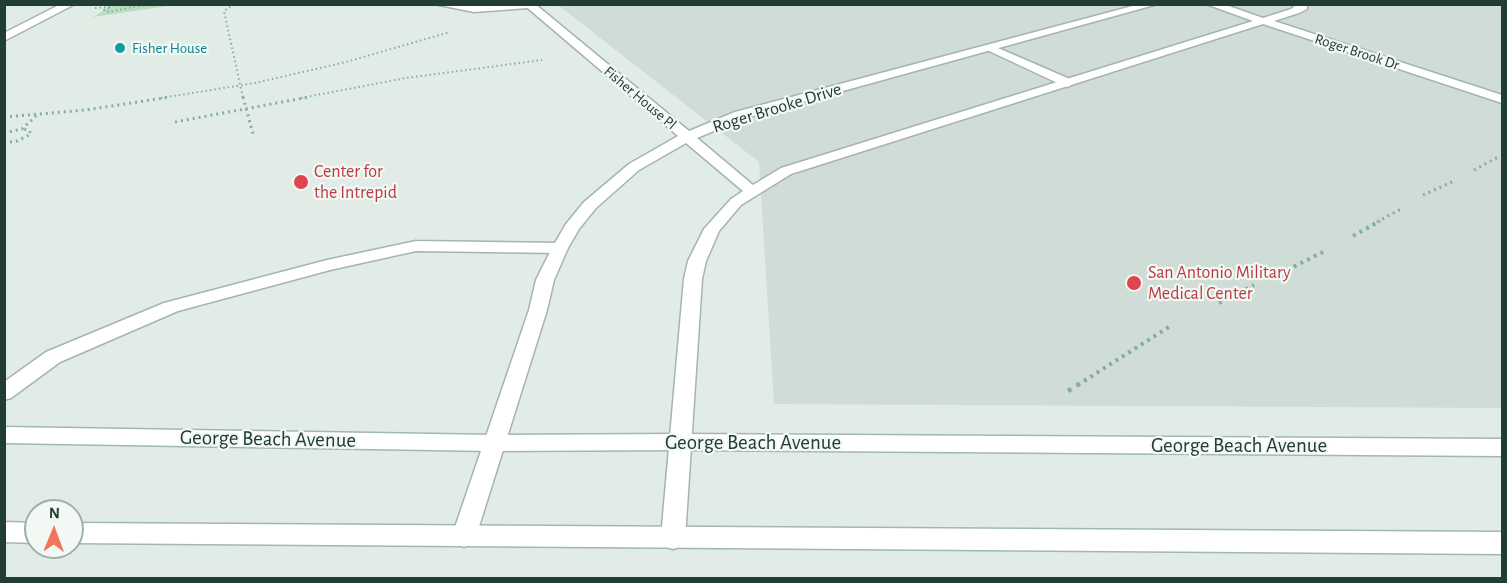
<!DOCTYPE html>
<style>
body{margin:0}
#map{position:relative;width:1507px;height:583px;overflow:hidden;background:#e2ece7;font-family:"Alegreya Sans",sans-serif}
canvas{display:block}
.frame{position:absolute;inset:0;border:6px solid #223d34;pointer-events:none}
.north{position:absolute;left:24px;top:499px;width:60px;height:60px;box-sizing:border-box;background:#f2f9f5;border:2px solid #9faea8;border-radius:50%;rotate:1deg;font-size:16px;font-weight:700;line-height:24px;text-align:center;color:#223d34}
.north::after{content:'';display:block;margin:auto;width:21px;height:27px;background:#f1755b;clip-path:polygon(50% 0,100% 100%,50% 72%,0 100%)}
</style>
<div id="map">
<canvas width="1507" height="583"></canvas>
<div class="frame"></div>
<div class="north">N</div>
</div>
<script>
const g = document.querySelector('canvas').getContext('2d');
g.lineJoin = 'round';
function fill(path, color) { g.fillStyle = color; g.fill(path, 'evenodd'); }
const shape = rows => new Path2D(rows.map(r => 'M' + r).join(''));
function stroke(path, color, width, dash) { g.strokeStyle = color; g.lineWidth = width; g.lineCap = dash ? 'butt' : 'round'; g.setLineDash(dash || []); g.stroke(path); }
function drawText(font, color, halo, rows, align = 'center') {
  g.font = font + ' "Alegreya Sans",sans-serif'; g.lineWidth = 4.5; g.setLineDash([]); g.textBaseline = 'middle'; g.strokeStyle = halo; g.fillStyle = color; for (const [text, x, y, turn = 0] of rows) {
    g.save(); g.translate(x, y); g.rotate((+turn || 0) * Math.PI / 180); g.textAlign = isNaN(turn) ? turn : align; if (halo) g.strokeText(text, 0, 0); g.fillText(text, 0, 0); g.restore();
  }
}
fill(shape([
 [558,5,1502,5,1502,408,774,404,759,162]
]), '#d0dcd6');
fill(shape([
 [114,4,175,4,175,5,93,17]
]), '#bbddc2');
const lane = shape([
 [434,4,474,6,533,5,528,8,474,12,434,4],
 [991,45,1072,80,1074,83,1068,87,1064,86,987,50,985,48,991,45],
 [416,241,560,243,568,248,560,253,416,251,330,270,178,311,60,362,11,398,4,400,4,382,46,352,164,303,327,260,416,241]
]);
const street = shape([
 [61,4,75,4,4,41,4,33,61,4],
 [523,4,535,4,689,131,735,112,1140,4,1158,4,745,118,697,138,753,185,781,168,1253,21,1206,4,1223,4,1263,18,1291,9,1297,4,1307,4,1307,9,1299,13,1274,21,1502,95,1502,103,1263,24,791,174,741,205,719,231,706,261,702,279,685,538,682,546,673,549,664,546,661,538,684,279,688,261,704,229,731,199,743,191,686,143,639,170,596,208,579,229,568,248,554,280,547,310,476,536,473,543,464,547,455,543,452,536,529,310,536,280,552,248,566,224,584,202,629,164,678,136,523,4]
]);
const secondary = shape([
 [4,427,493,435,680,434,1502,439,1502,456,680,450,493,451,4,443,4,427],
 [4,522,36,523,36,543,4,542,4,522],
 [72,523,1502,532,1502,554,72,543,72,523]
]);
stroke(lane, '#a5b4ae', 3);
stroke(street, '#a5b4ae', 3);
stroke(secondary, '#a0b8ae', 3);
stroke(shape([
 [234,4,224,11,243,98],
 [95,8,111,7,104,10,109,12,148,4],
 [161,98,255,83,346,62,450,32],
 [301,98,406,78,542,60]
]), '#83af9e', 2, [1.5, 3]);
stroke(shape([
 [243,97,253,134],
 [4,117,86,110,170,97],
 [175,122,309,97],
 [4,133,22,129,37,115],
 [4,143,17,141,31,134,29,130,22,129],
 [1474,170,1500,156],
 [1423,195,1454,181],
 [1377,222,1401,209]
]), '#83af9e', 3, [2, 4]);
stroke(shape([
 [1353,236,1380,221],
 [1287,270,1323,252],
 [1219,303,1254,285],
 [1084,381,1172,325]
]), '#83af9e', 4, [3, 4.5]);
stroke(shape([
 [1068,391,1086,380]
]), '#83af9e', 4.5, [4, 6]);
fill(lane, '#fff');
fill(street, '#fff');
fill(secondary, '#fff');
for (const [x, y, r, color] of [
 [120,48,6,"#0f9aa8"],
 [301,182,8,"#e0444e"],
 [1134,283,8,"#e0444e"]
]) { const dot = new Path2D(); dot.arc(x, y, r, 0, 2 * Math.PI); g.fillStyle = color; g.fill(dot); stroke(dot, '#f2f9f5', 2); }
drawText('15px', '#0d838f', '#f2f9f5', [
 ["Fisher House",132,48]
], 'left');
drawText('15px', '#223d34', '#f2f9f5', [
 ["Roger Brook Dr",1357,52,18],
 ["Fisher House Pl",640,98,40]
]);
drawText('18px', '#223d34', '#f2f9f5', [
 ["Roger Brooke Drive",777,108,-17]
]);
drawText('18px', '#be3a42', '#f2f9f5', [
 ["Center for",314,172],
 ["the Intrepid",314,193],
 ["San Antonio Military",1148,273],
 ["Medical Center",1148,294]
], 'left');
drawText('21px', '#223d34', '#f2f9f5', [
 ["George Beach Avenue",268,439,1],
 ["George Beach Avenue",753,443],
 ["George Beach Avenue",1239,446]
]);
</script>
